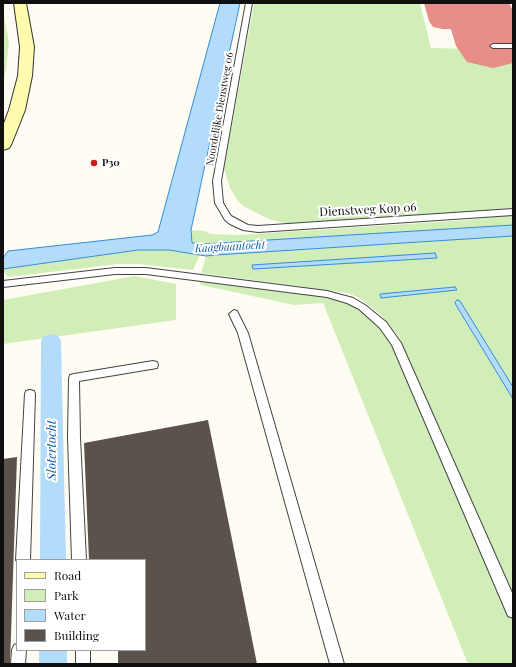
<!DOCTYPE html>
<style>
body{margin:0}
#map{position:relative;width:516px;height:667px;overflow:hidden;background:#fffdf3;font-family:"Playfair Display",serif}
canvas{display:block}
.frame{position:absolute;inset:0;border:4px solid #101010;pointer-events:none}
.legend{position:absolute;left:16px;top:559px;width:130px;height:92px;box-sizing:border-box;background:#fff;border:1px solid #9f9f9f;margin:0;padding:5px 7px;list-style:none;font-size:12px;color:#101010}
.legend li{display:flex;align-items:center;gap:8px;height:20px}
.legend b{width:20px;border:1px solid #9f9f9f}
</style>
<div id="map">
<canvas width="516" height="667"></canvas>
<div class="frame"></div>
<ul class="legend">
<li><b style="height:5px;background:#fffbae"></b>Road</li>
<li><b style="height:11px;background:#d1eeb8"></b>Park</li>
<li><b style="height:11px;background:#b3dcfb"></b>Water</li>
<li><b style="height:11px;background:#5a524b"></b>Building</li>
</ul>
</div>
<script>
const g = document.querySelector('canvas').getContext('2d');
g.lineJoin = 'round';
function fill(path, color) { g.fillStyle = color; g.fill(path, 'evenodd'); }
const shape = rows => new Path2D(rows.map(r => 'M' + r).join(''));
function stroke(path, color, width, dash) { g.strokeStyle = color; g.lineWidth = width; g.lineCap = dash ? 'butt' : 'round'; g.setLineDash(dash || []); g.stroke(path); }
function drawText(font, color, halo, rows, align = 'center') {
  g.font = font + ' "Playfair Display",serif'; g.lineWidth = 4; g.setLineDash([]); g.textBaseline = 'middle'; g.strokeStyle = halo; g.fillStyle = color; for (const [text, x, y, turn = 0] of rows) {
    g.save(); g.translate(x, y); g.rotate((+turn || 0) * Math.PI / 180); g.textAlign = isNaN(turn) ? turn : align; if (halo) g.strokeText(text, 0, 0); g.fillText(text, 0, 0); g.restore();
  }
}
fill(shape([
 [254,3,420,3,431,48,513,50,513,208,419,216,292,223,283,223,269,219,245,207,238,201,230,188,224,169],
 [3,11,9,42,6,69,3,86],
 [513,215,513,225,473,228,203,244,192,243,191,241,191,230,205,231,210,234,238,235,467,220],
 [513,236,513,387,460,301,456,305,513,399,513,593,398,336,381,315,361,299,348,293,201,273,206,256],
 [455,287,457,290,381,298,380,295],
 [138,250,169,250,200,255,193,270,138,264,119,264,8,277,3,271,3,269],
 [135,276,176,284,176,320,3,344,3,300],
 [197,278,306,295,333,297,365,313,382,328,391,341,513,621,513,664,468,664,323,303,294,305,201,285]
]), '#d1eeb8');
const water = shape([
 [220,3,240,3,191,230,192,243,203,244,513,225,513,236,216,255,206,256,169,250,138,250,3,269,3,258,8,251,152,235,158,232,220,3],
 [435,253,437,258,253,269,252,265,435,253],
 [455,287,457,290,381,298,380,294,455,287],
 [457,300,460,301,513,387,513,399,456,305,455,302,457,300]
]);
fill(water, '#b3dcfb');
stroke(water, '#348cd8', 1);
fill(shape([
 [51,334,58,336,61,341,66,560,40,560,41,341,44,336,51,334],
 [39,650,67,650,67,664,39,664,39,650]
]), '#b3dcfb');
fill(shape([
 [424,3,450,3,454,13,484,14,494,16,498,22,494,28,484,30,443,29,433,27,429,21,424,3]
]), '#e68e87');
fill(shape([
 [443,3,509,3,513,11,513,63,493,68,467,62,456,46,443,3]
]), '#e68e87');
fill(shape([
 [208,420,257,664,118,664,118,650,145,650,145,560,89,560,84,443],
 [17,457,10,664,3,664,3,459]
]), '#5a524b');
const lane = shape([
 [246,3,252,3,221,181,223,203,231,216,248,225,258,226,513,209,513,215,258,232,243,230,230,224,225,220,215,203,213,181,246,3],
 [513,44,513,48,493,48,490,46,493,44,513,44],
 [115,268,146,268,327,291,353,298,365,305,386,322,401,343,513,595,513,618,508,616,392,345,380,328,359,309,347,303,327,297,146,274,115,274,3,287,3,281,115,268],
 [234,310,237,311,248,333,344,664,330,664,238,333,229,314,234,310],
 [153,361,157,362,158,365,157,368,79,381,80,438,86,560,72,560,68,438,69,378,70,375,74,374,153,361],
 [30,390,34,391,35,394,30,560,17,560,17,561,16,560,25,394,26,391,30,390],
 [17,644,17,650,26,650,25,664,11,664,12,650,14,645,17,644],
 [76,650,90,650,90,664,76,664,76,650]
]);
const secondary = shape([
 [14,3,26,3,34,47,32,76,25,110,11,145,9,148,3,150,3,126,9,110,18,76,20,47,14,3]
]);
stroke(lane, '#434343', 2);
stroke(secondary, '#323232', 2);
fill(lane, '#fff');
fill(secondary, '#fffbae');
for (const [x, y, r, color] of [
 [94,163,4,"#cd1e1b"]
]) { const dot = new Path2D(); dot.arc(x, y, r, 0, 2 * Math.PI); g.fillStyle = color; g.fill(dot); stroke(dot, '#fff', 1.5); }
drawText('10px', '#101010', '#fff', [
 ["Noordelijke Dienstweg 06",220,109,-80]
]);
drawText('bold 10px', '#101010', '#fff', [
 ["P30",102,163]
], 'left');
drawText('italic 11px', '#0d5eae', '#fff', [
 ["Kaagbaantocht",230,247,-3]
]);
drawText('12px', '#101010', '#fff', [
 ["Dienstweg Kop 06",368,210,-3]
]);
drawText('italic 13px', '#0d5eae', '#fff', [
 ["Slotertocht",52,450,-90]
]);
</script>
